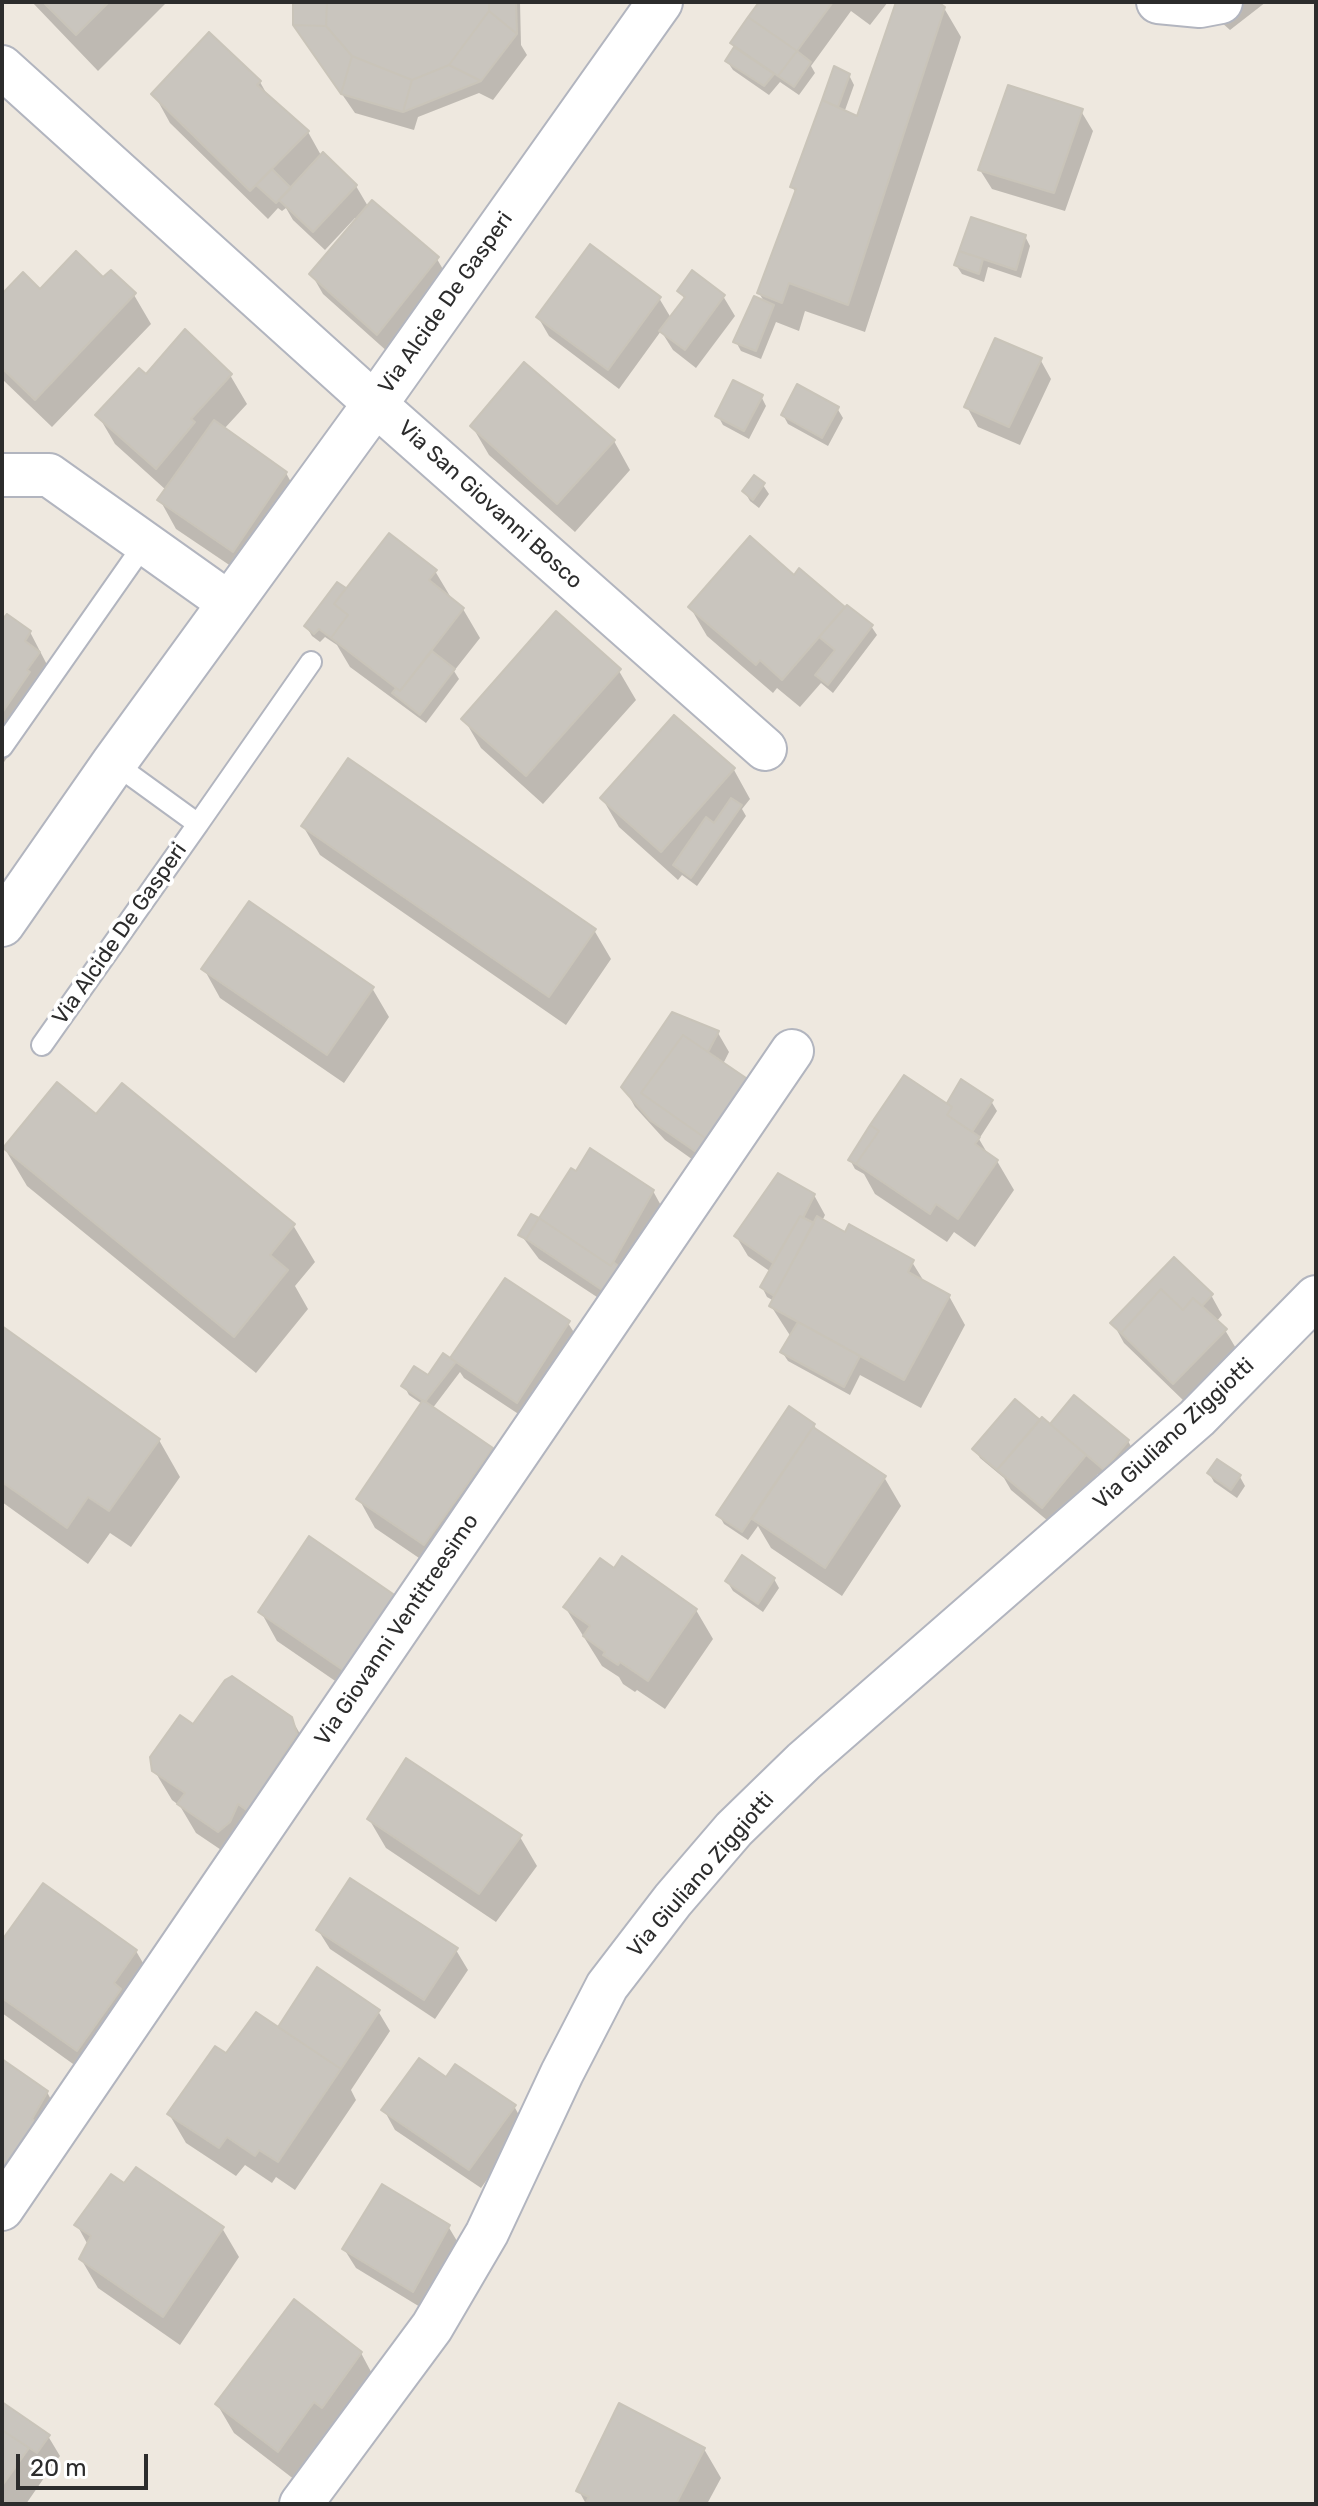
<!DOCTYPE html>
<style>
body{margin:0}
#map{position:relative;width:1318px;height:2506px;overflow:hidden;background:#eee8df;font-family:Rubik,sans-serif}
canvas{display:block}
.frame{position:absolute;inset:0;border:4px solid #2c2c2c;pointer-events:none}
.scale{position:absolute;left:16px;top:2454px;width:132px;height:36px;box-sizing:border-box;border:4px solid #2c2c2c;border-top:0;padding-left:10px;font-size:24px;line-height:28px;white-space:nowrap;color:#2c2c2c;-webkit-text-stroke:6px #fff;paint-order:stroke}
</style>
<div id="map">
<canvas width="1318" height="2506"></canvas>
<div class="frame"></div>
<div class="scale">20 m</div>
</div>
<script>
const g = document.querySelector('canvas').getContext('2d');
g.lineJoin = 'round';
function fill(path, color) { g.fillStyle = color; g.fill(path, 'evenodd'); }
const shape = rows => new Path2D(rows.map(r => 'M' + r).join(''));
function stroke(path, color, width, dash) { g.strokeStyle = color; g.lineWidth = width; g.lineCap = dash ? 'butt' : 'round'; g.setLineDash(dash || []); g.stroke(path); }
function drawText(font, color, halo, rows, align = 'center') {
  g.font = font + ' Rubik,sans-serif'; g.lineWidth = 8; g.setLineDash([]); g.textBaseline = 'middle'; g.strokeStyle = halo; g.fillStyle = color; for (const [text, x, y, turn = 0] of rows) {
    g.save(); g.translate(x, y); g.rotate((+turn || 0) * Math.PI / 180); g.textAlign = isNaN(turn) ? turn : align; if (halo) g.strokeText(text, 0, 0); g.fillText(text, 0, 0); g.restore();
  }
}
fill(shape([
 [32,2,167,2,98,71],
 [295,2,520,2,521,45,527,55,493,100,479,93,418,117,414,130,355,113,301,35],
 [761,2,888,2,870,25,851,11,811,66,815,73,799,95,780,82,769,95,733,70,727,61,735,49,732,44],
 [898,2,935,2,944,8,961,37,865,332,805,311,799,331,776,322,761,359,741,351,736,342,765,303,759,293,797,194,792,187,835,69,849,75,854,85,844,113,858,119],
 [1191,2,1266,2,1230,30,1203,6],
 [260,82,269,98,308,132,322,157,356,186,369,208,437,259,448,278,389,353,323,294,312,275,358,220,355,218,325,250,293,220,286,208,282,211,278,208,268,219,170,123,154,94],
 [1081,111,1093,131,1065,211,992,189,980,170],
 [1025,236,1030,246,1021,278,988,267,984,282,962,274,956,265],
 [103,279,134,295,151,324,52,427,2,379,2,297],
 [680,291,723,296,735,316,696,368,673,350,661,331,619,389,549,336,538,317,659,298,671,318,685,300],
 [1040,359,1051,379,1020,445,978,427,967,407],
 [230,375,247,404,224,429,286,473,302,502,250,579,176,529,160,500,166,490,115,444,98,415,146,377],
 [761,396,766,406,749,439,723,425,718,416],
 [837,408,843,418,828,446,788,424,783,415],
 [472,426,614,441,630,470,575,532,489,455],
 [763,485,769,494,759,508,750,501,744,491],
 [800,570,845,610,871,626,877,635,833,693,821,683,800,707,777,688,773,693,707,636,690,607,794,577],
 [435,571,453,601,463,609,480,638,454,671,459,679,426,723,350,667,337,645,325,637,320,642,312,636,306,626,345,590,346,592],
 [2,623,30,632,56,682,43,699,45,703,2,765],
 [619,671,636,700,543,804,481,748,464,719],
 [674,718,734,770,750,799,742,809,746,816,697,886,682,875,678,880,619,827,602,798],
 [303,826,594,930,611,959,566,1025,320,855],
 [204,969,372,988,389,1017,344,1083,220,998],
 [673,1014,718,1033,729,1052,723,1064,710,1172,665,1140,635,1107,624,1087],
 [991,1101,997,1111,979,1139,989,1156,997,1161,1014,1190,975,1247,954,1232,947,1242,875,1194,864,1174,855,1169,850,1160,952,1109,949,1103],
 [97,1117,293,1225,315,1262,295,1286,308,1309,256,1373,27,1186,5,1149],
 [653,1191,664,1211,629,1318,539,1259,521,1235,537,1220],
 [814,1195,825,1215,822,1221,846,1234,912,1262,925,1283,949,1296,965,1325,921,1408,860,1375,850,1395,788,1361,782,1352,791,1337,771,1306,774,1301,767,1297,762,1287,771,1272,748,1256,736,1236],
 [1175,1260,1211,1295,1222,1315,1216,1322,1225,1330,1237,1350,1185,1402,1124,1343,1113,1323],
 [568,1323,580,1342,529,1421,464,1378,460,1372,432,1409,492,1450,508,1479,441,1573,375,1528,359,1499,422,1404,409,1395,404,1386,428,1378,451,1361],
 [2,1329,159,1440,180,1477,131,1547,110,1533,88,1564,2,1502],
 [1039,1423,1050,1427,1128,1441,1139,1461,1116,1488,1098,1474,1054,1526,1011,1490,1004,1478,980,1458,975,1449],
 [814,1425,818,1433,884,1477,901,1506,842,1596,771,1548,758,1526,748,1540,724,1524,719,1515],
 [1209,1473,1240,1477,1245,1486,1237,1498,1214,1482],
 [615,1570,696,1610,713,1639,665,1709,637,1690,635,1692,623,1684,619,1677,602,1666,565,1607],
 [774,1579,779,1588,763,1612,733,1591,727,1581],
 [394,1598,360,1698,277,1641,261,1612],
 [291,1718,308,1748,236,1860,196,1833,180,1806,172,1800,154,1770,194,1727],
 [369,1819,520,1837,537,1866,496,1922,386,1848],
 [318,1930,456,1950,468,1970,435,2019,330,1949],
 [2,1943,136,1951,153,1980,94,2079,2,2013],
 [378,2011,390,2031,351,2090,356,2100,295,2190,276,2177,272,2183,245,2165,236,2176,186,2143,169,2114,278,2030],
 [2,2062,47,2092,63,2122,2,2220],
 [446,2079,514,2106,525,2126,481,2188,395,2130,384,2110],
 [125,2186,222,2228,239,2257,180,2345,98,2288,81,2259,88,2245,77,2225],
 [448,2226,460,2246,425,2310,356,2268,344,2249],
 [361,2353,377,2383,295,2480,234,2433,217,2404],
 [2,2405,48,2436,60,2456,48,2471,35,2462,44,2478,26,2504,2,2504],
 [704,2449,721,2478,707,2504,586,2504,579,2491]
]), '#0003');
const building = shape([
 [43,2,109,2,76,35,43,2],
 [293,2,327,2,326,26,293,25,293,2],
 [327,2,489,2,489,11,449,65,412,80,352,56,326,26,327,2],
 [489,2,516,2,517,34,489,11,489,2],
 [759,2,833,2,797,51,748,17,759,2],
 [896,2,938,2,945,7,848,305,789,283,782,303,757,293,796,189,790,187,822,100,857,116,896,2],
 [489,11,517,34,481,81,449,65,489,11],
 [748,17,797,51,778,76,730,43,748,17],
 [293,25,326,26,352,56,341,94,293,25],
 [209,32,261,81,257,85,309,131,250,191,151,94,209,32],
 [734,47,774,74,764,86,725,61,734,47],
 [797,51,811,62,794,87,778,76,797,51],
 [352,56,412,80,403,112,341,94,352,56],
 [449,65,481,81,403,112,412,80,449,65],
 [834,66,850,74,838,107,822,100,834,66],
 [1008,85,1083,109,1054,193,978,170,1008,85],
 [323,152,357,185,313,232,279,200,323,152],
 [272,169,291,188,276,203,256,185,272,169],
 [372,200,439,257,377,335,309,274,372,200],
 [971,217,1026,235,1016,270,959,251,971,217],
 [590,244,661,297,608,370,536,317,590,244],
 [76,251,103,277,111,270,136,293,35,400,2,368,2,294,23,272,40,289,76,251],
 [959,251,983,259,979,274,954,265,959,251],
 [692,270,725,295,685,350,659,331,685,297,677,291,692,270],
 [754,296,774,305,756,351,733,342,754,296],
 [185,329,232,374,191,419,195,422,156,469,95,415,139,368,146,374,185,329],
 [995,338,1042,358,1009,427,964,407,995,338],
 [524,362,615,440,557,504,470,426,524,362],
 [733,380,763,395,744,431,715,416,733,380],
 [797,384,839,407,822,438,781,415,797,384],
 [214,420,287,472,233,552,157,500,214,420],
 [754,475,765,483,753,500,742,491,754,475],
 [389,533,437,570,429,580,464,608,400,691,331,638,348,615,334,604,389,533],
 [750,536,794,575,799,568,845,607,782,680,760,660,756,665,688,607,750,536],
 [337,582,346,588,334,604,348,615,331,638,319,629,314,634,304,626,337,582],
 [847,605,873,625,828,685,815,675,835,650,819,637,847,605],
 [556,611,621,669,526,776,461,719,556,611],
 [7,614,31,631,25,641,40,652,27,670,30,672,2,713,2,620,7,614],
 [432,651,455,669,420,715,392,693,396,688,400,691,432,651],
 [674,715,735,768,661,852,600,798,674,715],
 [348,758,596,929,549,997,301,826,348,758],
 [731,798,742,805,691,878,673,865,706,817,714,823,731,798],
 [249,901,374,987,327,1055,201,969,249,901],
 [672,1012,719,1031,708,1052,683,1035,641,1093,708,1140,699,1154,651,1121,621,1087,672,1012],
 [683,1035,749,1080,708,1140,641,1093,683,1035],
 [904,1075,952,1107,947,1115,980,1137,975,1144,998,1160,958,1219,936,1204,930,1214,856,1164,879,1131,870,1125,904,1075],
 [961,1079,993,1100,972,1132,947,1115,952,1107,947,1103,961,1079],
 [57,1082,96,1114,122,1083,295,1224,270,1255,288,1270,234,1337,3,1148,57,1082],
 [870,1125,879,1131,856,1164,848,1160,870,1125],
 [590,1148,654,1190,611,1266,539,1218,571,1168,576,1171,590,1148],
 [778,1173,815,1194,803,1218,800,1216,773,1263,734,1236,778,1173],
 [531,1214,539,1218,526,1239,518,1235,531,1214],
 [800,1216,814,1223,774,1296,760,1287,800,1216],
 [817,1216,845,1232,849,1224,914,1260,908,1272,950,1295,904,1380,769,1306,817,1216],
 [539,1218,611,1266,613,1262,632,1276,617,1300,526,1239,539,1218],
 [1174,1257,1213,1294,1202,1306,1193,1298,1183,1310,1161,1289,1121,1333,1110,1323,1174,1257],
 [505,1278,570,1321,517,1403,450,1358,505,1278],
 [1161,1289,1183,1310,1193,1298,1227,1329,1173,1384,1121,1333,1161,1289],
 [798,1322,860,1356,844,1387,780,1352,798,1322],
 [2,1326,160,1439,109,1511,88,1497,67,1528,2,1482,2,1326],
 [443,1353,456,1362,425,1402,401,1386,414,1366,428,1375,443,1353],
 [1074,1395,1129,1440,1104,1470,1050,1424,1074,1395],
 [1015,1399,1040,1420,997,1470,972,1449,1015,1399],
 [423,1400,493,1448,424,1545,356,1499,423,1400],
 [789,1406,815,1424,742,1532,716,1515,789,1406],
 [1042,1417,1086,1455,1042,1508,997,1470,1042,1417],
 [813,1427,886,1476,825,1568,752,1519,813,1427],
 [1217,1459,1241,1475,1231,1490,1207,1473,1217,1459],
 [309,1536,396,1596,343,1670,258,1612,309,1536],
 [742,1555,775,1578,758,1604,725,1581,742,1555],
 [622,1556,697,1609,648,1681,620,1662,618,1665,603,1655,605,1652,583,1636,590,1626,563,1607,600,1558,614,1568,622,1556],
 [232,1676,292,1717,297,1734,266,1783,271,1786,252,1814,238,1804,230,1822,218,1832,177,1804,185,1793,152,1771,150,1757,180,1715,193,1724,225,1680,232,1676],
 [406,1758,522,1835,479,1894,367,1819,406,1758],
 [350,1878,458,1948,424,2000,316,1930,350,1878],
 [43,1883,137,1950,114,1983,121,1989,77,2051,2,1998,2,1940,43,1883],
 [317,1967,380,2010,341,2069,278,2027,317,1967],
 [256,2012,341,2069,278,2162,259,2150,255,2156,227,2137,219,2148,167,2114,215,2046,226,2053,256,2012],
 [419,2058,446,2077,455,2064,516,2105,469,2170,381,2110,419,2058],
 [2,2059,48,2091,32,2119,37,2123,2,2176,2,2059],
 [136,2167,224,2227,163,2317,79,2259,91,2236,74,2225,111,2174,124,2183,136,2167],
 [382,2184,450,2225,413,2292,342,2249,382,2184],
 [294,2299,362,2352,322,2408,314,2402,278,2452,215,2404,294,2299],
 [2,2402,50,2435,37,2453,2,2430,2,2402],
 [619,2403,705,2448,676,2504,585,2504,589,2497,576,2491,619,2403],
 [2,2430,29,2448,2,2486,2,2430]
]);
fill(building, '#c9c5be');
stroke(building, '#c9c4b9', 2);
const service = shape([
 [2,747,145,543],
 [114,763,198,824,311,662],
 [42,1045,198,824]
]);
const minor = shape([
 [1158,2,1200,6,1221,2],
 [2,67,375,404,765,749],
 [2,475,49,475,229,603],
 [2,2209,792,1051],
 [301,2504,432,2327,487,2233,562,2073,607,1986,673,1900,734,1829,804,1761,1197,1418,1316,1297]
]);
const tertiary = shape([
 [2,924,114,763,375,404,660,2]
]);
stroke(service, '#b2b5bf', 24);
stroke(minor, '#b2b5bf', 46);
stroke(tertiary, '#b2b5bf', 48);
stroke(service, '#fff', 20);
stroke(minor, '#fff', 42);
stroke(tertiary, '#fff', 44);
drawText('22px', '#2c2c2c', '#fff', [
 ["Via Alcide De Gasperi",446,303,-55],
 ["Via San Giovanni Bosco",490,505,42],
 ["Via Alcide De Gasperi",120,934,-55],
 ["Via Giuliano Ziggiotti",1174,1434,-43],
 ["Via Giovanni Ventitreesimo",397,1630,-56],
 ["Via Giuliano Ziggiotti",701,1875,-49]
]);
</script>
